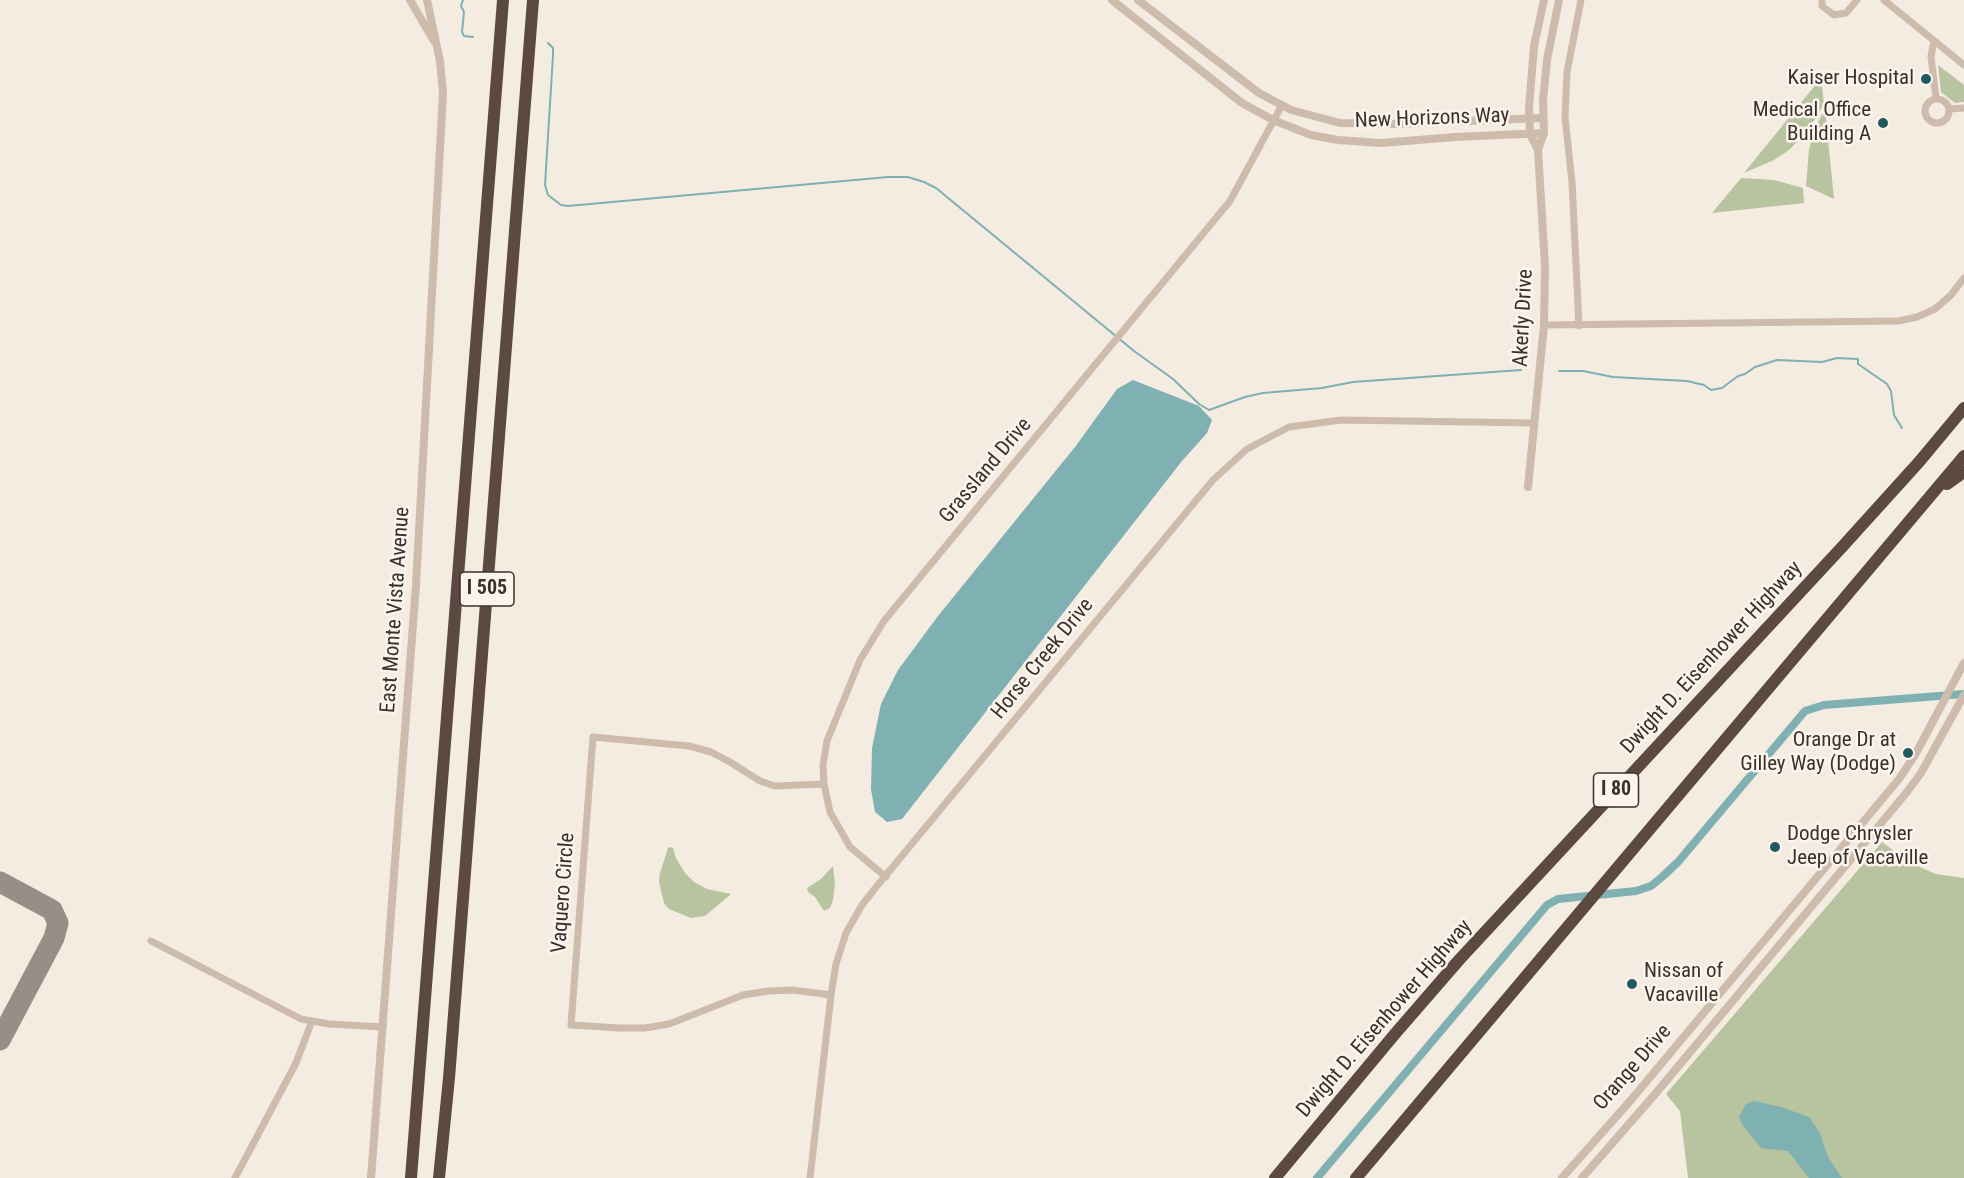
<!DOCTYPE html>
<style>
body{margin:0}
canvas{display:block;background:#f4ebe1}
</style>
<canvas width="1964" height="1178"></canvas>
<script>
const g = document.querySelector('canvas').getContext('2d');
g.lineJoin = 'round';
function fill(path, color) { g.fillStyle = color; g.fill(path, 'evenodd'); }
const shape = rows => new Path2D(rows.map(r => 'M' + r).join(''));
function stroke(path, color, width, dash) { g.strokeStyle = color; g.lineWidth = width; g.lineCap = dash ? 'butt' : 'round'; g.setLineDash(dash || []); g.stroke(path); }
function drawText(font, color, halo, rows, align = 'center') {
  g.font = font + ' "Roboto Condensed",sans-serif'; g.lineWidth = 5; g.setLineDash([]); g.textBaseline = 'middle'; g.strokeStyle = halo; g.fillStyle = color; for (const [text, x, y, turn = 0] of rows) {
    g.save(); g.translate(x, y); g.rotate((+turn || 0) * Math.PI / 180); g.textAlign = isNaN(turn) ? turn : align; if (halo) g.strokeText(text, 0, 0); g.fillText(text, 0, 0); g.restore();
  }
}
fill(shape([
 [1938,65,1964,85,1964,102,1955,103,1941,92],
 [1821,78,1824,104,1807,132,1789,150,1774,160,1744,173],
 [1825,109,1834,199,1806,186,1809,149,1816,126],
 [1741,178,1774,180,1803,188,1804,203,1712,213],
 [1882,842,1910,863,1936,874,1964,878,1964,1178,1688,1178,1680,1111,1666,1094],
 [670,847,673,848,676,858,685,873,694,882,707,889,731,894,705,916,691,918,669,909,664,903,659,882,660,873,668,848],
 [833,866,835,884,833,900,830,908,824,911,815,897,808,892,807,888,821,879]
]), '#b8c4a0');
fill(shape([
 [1133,380,1199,406,1212,420,1207,433,1182,461,902,819,887,822,875,812,871,789,872,748,881,704,898,670,938,616,1075,447,1117,389],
 [1754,1101,1781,1107,1809,1117,1820,1133,1828,1157,1842,1178,1809,1178,1788,1151,1761,1148,1743,1126,1739,1117,1746,1104]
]), '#7fb0b2');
stroke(shape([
 [463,0,461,6,464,12,462,32,464,36,473,37],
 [548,43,553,48,553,55,545,185,548,195,561,205,568,206,888,177,908,177,924,182,936,188,1134,351,1173,379,1199,404,1209,410,1245,397,1263,393,1322,388,1353,382,1521,370],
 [1559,371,1583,371,1613,377,1687,381,1704,385,1711,390,1722,388,1738,376,1745,374,1755,367,1777,360,1822,362,1837,358,1858,359,1858,364,1887,384,1891,391,1894,415,1902,428]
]), '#7fb0b2', 2);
stroke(shape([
 [1317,1178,1547,905,1558,899,1636,891,1651,886,1662,877,1678,862,1805,711,1824,705,1964,694]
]), '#7fb0b2', 8);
stroke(shape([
 [0,882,52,910,58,923,54,938,0,1040]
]), '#988e86', 21);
stroke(shape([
 [1822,0,1822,6,1834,15,1846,13,1857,0],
 [1884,0,1964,65],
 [1934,41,1931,56,1936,98],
 '1925 111a12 12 0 1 1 24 0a12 12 0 1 1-24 0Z',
 [1949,109,1964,108],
 [1544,325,1898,321,1917,317,1935,309,1951,295,1964,278],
 [1579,326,1572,182,1565,117,1567,72,1581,0],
 [824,784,775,786,760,781,730,762,711,752,689,746,593,737,571,1025,619,1028,645,1028,669,1024,743,995,768,991,793,990,831,995],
 [886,877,850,847,830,812,824,784,823,765,827,741,860,660,884,621,1230,201,1282,105],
 [151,941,301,1019,329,1024,383,1027],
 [235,1178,296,1063,312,1021],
 [810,1178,831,995,836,964,846,933,862,905,877,886,1213,480,1247,449,1289,427,1341,420,1534,423]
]), '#cdbbac', 7);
stroke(shape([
 [410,0,434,41],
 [1112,0,1242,103,1273,120,1311,135,1338,140,1381,143,1455,137,1544,133],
 [1138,0,1259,93,1291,110,1340,123,1392,124,1543,118],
 [1538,150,1530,134,1529,108,1534,46,1544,0],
 [1528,487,1544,325,1545,266,1538,150,1544,133,1543,100,1547,60,1559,0],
 [371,1178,416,585,443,93,440,61,427,0],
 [1562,1178,1631,1100,1899,779,1915,755,1964,663],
 [1582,1178,1656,1093,1907,792,1921,773,1964,695]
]), '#cdbbac', 8);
stroke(shape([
 [1947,484,1964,472],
 [411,1178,503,0],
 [439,1178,449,1078,533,0],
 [1275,1178,1394,1035,1459,960,1843,546,1919,462,1964,408],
 [1356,1178,1964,456]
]), '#5c4a42', 12);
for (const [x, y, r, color] of [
 [1926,79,6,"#1f5a5e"],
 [1883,123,6,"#1f5a5e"],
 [1908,753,6,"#1f5a5e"],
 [1775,847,6,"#1f5a5e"],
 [1632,984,6,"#1f5a5e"]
]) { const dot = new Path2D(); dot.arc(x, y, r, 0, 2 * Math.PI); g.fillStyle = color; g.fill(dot); stroke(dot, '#fbf5ee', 2); }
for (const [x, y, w] of [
 [487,589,54],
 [1616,790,45]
]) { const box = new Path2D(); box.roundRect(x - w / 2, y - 17, w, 34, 4.5); g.fillStyle = '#fbf5ee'; g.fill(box); stroke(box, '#3b302b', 1.5); }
drawText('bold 20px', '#3b302b', null, [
 ["I 505",487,589],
 ["I 80",1616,790]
]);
drawText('21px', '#3b302b', '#fbf5ee', [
 ["Kaiser Hospital",1914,79],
 ["Medical Office",1871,111],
 ["Building A",1871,135],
 ["Orange Dr at",1896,741],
 ["Gilley Way (Dodge)",1896,765],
 ["Dodge Chrysler",1787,835,"left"],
 ["Jeep of Vacaville",1787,859,"left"],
 ["Nissan of",1644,972,"left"],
 ["Vacaville",1644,996,"left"]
], 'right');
drawText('21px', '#3b302b', '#fbf5ee', [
 ["New Horizons Way",1432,119,-2],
 ["Akerly Drive",1524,318,-87],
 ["Grassland Drive",986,471,-50],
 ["East Monte Vista Avenue",396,610,-86],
 ["Dwight D. Eisenhower Highway",1712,658,-47],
 ["Horse Creek Drive",1043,659,-51],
 ["Vaquero Circle",564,893,-86],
 ["Dwight D. Eisenhower Highway",1385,1019,-49],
 ["Orange Drive",1633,1068,-49]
]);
</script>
